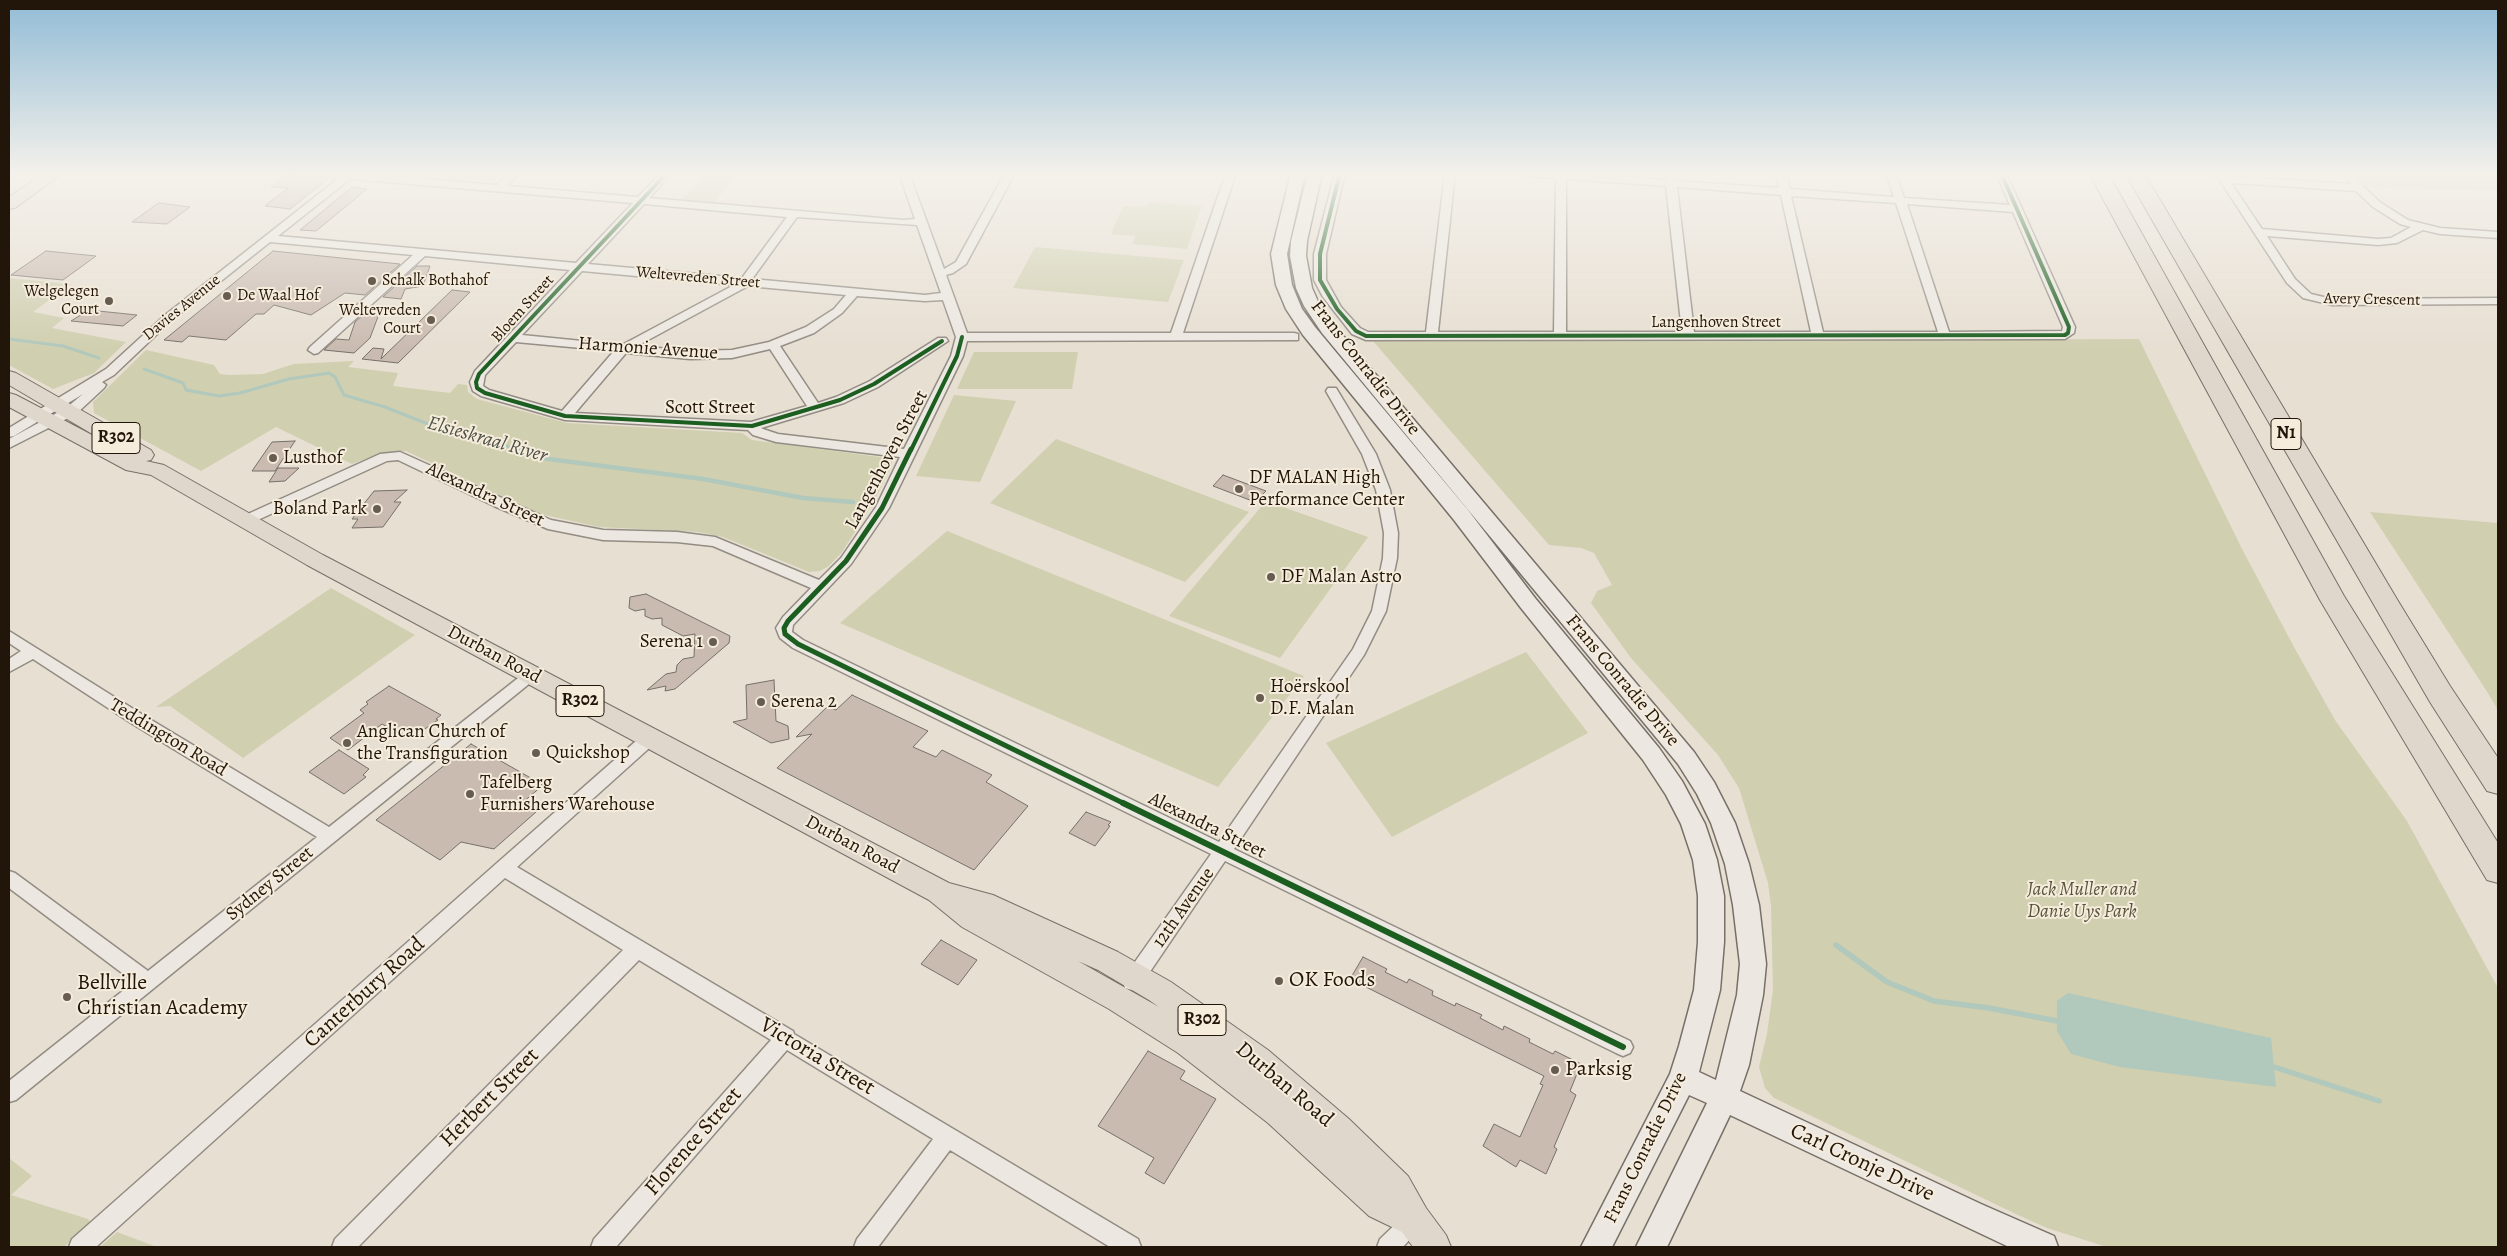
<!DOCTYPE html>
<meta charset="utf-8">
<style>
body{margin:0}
#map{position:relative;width:2507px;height:1256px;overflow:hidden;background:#e7dfd2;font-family:Alegreya,serif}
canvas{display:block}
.frame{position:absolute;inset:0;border:10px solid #22150a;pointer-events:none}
</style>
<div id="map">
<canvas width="2507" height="1256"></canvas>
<div class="frame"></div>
</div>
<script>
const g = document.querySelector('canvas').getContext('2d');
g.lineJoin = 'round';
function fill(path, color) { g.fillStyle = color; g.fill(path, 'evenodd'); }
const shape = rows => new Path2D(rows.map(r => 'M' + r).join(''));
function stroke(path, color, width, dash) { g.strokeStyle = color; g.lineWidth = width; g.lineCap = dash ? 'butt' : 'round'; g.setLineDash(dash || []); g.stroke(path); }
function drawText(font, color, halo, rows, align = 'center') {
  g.font = font + ' Alegreya,serif'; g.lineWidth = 4; g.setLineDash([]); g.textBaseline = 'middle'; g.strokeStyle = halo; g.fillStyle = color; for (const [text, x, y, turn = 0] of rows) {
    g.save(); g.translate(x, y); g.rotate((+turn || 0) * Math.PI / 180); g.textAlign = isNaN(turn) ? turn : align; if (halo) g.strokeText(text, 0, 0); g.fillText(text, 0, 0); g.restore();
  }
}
fill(shape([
 [439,173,502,173,493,182,435,177],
 [705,173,738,173,714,202,682,200],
 [2356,173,2498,173,2498,190,2366,188],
 [1149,202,1202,206,1187,249,1132,244,1135,236,1111,234,1123,206,1146,207],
 [1035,247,1184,260,1168,302,1013,288],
 [9,278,71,284,33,312,64,318,52,328,126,342,94,373,53,389,9,365],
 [2139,339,2242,549,2294,647,2335,720,2407,821,2498,988,2498,1247,2107,1247,2047,1228,2018,1215,1774,1098,1765,1088,1759,1067,1767,1034,1773,990,1771,906,1768,883,1739,788,1718,755,1631,658,1591,603,1597,591,1612,585,1594,553,1581,548,1549,545,1373,341],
 [146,350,214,365,220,374,230,375,263,374,294,364,354,361,348,367,398,373,393,386,450,393,458,384,467,385,468,392,477,399,567,423,742,433,752,440,887,458,892,460,892,465,872,505,842,552,829,566,820,571,809,572,723,537,698,532,599,527,540,514,406,451,381,453,352,464,276,427,201,471,94,413,93,402],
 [974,352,1078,352,1072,389,957,389],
 [954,395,1016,401,980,482,916,476],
 [1056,439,1249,512,1185,582,990,503],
 [1266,501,1368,537,1280,658,1169,616],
 [2370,512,2498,523,2498,710,2486,690],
 [947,531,1304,676,1218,787,840,623],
 [331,588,415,635,243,758,170,706,156,707],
 [1526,652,1588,733,1392,837,1326,743],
 [9,1158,32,1176,11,1195,88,1219,91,1223,64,1247,9,1247],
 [117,1232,157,1247,100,1247]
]), '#d0cfb0');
fill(shape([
 [2068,993,2271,1038,2276,1087,2120,1067,2071,1054,2057,1031,2057,1001]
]), '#b1c8bc');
stroke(shape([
 [9,339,63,346,99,358],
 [144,369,183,383,186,390,219,396,240,393,289,379,329,373,335,377,344,395,385,407,428,424,520,450]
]), '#b1c8bc', 3);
stroke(shape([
 [518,449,533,457,703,479,803,498,853,502]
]), '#b1c8bc', 4.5);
stroke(shape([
 [1836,945,1887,982,1934,1001,1989,1008,2057,1021],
 [2274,1067,2379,1101]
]), '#b1c8bc', 5.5);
const building = shape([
 [286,175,323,178,328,179,290,209,265,206,288,188,271,187,286,175],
 [352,187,367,189,316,231,300,230,352,187],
 [157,204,159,203,190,207,167,224,132,222,157,204],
 [46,251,96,256,63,280,11,275,46,251],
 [273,251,400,264,365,295,345,293,311,315,274,305,264,314,256,314,226,340,189,336,182,342,164,340,273,251],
 [417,266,430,266,423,286,405,289,401,299,383,297,417,266],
 [452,290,470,292,398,363,362,359,373,348,384,349,381,359,452,290],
 [89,310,137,315,123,326,71,321,89,310],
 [379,314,370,338,354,353,324,350,336,339,349,340,355,322,362,316,379,314],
 [295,441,275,471,252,471,272,442,295,441],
 [278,468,299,468,285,481,269,482,278,468],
 [1223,475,1266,491,1255,502,1213,486,1223,475],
 [407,490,394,502,401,502,383,527,352,528,358,519,352,519,374,491,407,490],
 [646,594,730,636,729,643,675,689,665,691,666,686,647,690,666,674,676,672,677,665,683,659,694,657,695,634,683,636,662,625,662,618,652,619,645,616,645,609,635,611,629,608,630,597,646,594],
 [774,680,776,721,788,726,789,739,771,743,733,722,747,719,746,685,774,680],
 [389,686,441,715,436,719,438,720,416,735,408,730,400,734,382,724,348,750,330,738,364,713,360,710,368,704,366,702,389,686],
 [852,695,928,731,913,747,936,757,942,750,992,775,986,782,1028,806,974,870,777,768,812,734,796,737,828,706,836,710,852,695],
 [471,744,543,785,521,804,536,812,494,849,461,842,440,860,376,820,471,744],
 [339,750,369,769,363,775,366,777,344,794,309,772,339,750],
 [1086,812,1111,822,1108,825,1110,826,1095,846,1069,833,1086,812],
 [941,940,977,960,958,985,921,964,941,940],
 [1363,957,1387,969,1385,972,1407,983,1409,979,1433,991,1432,995,1455,1006,1456,1003,1482,1015,1480,1018,1503,1030,1504,1026,1530,1039,1529,1042,1553,1054,1555,1051,1581,1064,1570,1091,1576,1095,1554,1147,1557,1149,1546,1174,1520,1160,1516,1167,1483,1146,1494,1124,1520,1137,1543,1085,1540,1084,1544,1076,1350,979,1363,957],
 [1148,1051,1185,1071,1180,1079,1216,1099,1164,1184,1145,1173,1154,1158,1098,1126,1148,1051]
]);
fill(building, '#cabbb0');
stroke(building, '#767068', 1);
const street = shape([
 [314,173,359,173,496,185,509,173,520,173,507,186,638,197,661,173,672,173,649,198,903,220,915,219,899,173,909,173,944,269,956,262,1005,173,1015,173,966,264,953,273,946,275,967,333,1171,333,1226,173,1236,173,1183,333,1294,333,1298,334,1298,340,967,341,963,356,889,508,851,564,793,625,792,632,803,640,1219,842,1353,649,1372,611,1383,558,1384,533,1376,490,1362,454,1326,391,1328,388,1336,388,1376,454,1390,490,1398,533,1397,558,1386,611,1364,655,1234,849,1630,1041,1633,1047,1630,1053,1623,1056,1616,1053,1225,861,1139,988,1132,990,1125,988,1123,982,1125,976,1211,854,793,648,780,638,776,628,783,617,811,588,713,546,677,542,603,540,548,529,494,506,398,460,387,461,249,524,239,524,237,521,239,518,380,454,400,452,551,520,603,530,677,532,715,537,819,580,841,558,876,507,900,457,776,442,753,435,748,430,565,420,481,396,473,391,470,382,475,371,570,270,425,256,318,353,314,354,308,350,310,347,413,255,270,242,172,320,114,375,102,382,106,385,104,388,76,414,9,448,9,439,66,408,83,394,14,436,9,437,9,428,106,369,164,316,339,178,319,176,314,173],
 [350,179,633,203,576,263,278,236,350,179],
 [644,204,787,217,742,278,588,264,644,204],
 [797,217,917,225,941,293,925,295,752,279,797,217],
 [582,271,734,285,622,345,522,335,582,271],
 [748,286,846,295,834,309,806,327,769,342,732,350,690,351,637,346,748,286],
 [857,296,925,301,943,300,956,337,951,356,904,449,778,434,763,429,761,428,844,403,878,387,948,341,946,338,938,338,870,381,836,397,818,403,780,346,814,333,842,313,857,296],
 [516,342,614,351,562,411,489,390,483,386,485,375,516,342],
 [770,349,807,406,751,422,575,413,626,353,690,359,732,358,770,349],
 [1335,173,1345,173,1326,254,1326,280,1341,307,1360,328,1368,332,1426,332,1445,173,1455,173,1438,332,1554,332,1556,178,1525,176,1520,173,1572,173,1666,180,1665,173,1675,173,1676,181,1779,188,1776,173,1786,173,1790,189,1894,197,1886,173,1896,173,1904,198,2010,205,1996,173,2006,173,2075,327,2074,333,2065,339,1366,340,1352,334,1323,297,1314,280,1314,254,1335,173],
 [1566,179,1666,186,1682,332,1566,332,1566,179],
 [1677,187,1781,195,1811,332,1694,332,1677,187],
 [1791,196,1896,203,1938,332,1823,332,1791,196],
 [1907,204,2013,212,2063,327,2062,331,1949,332,1907,204],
 [2215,173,2225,173,2227,176,2351,184,2344,173,2354,173,2363,186,2381,203,2408,220,2440,228,2498,232,2498,238,2440,234,2423,230,2397,243,2378,245,2267,236,2295,279,2311,294,2332,299,2498,298,2498,304,2332,305,2303,298,2287,283,2215,173],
 [2231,183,2356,191,2373,207,2400,224,2411,227,2391,238,2378,239,2262,229,2231,183],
 [9,631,143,715,329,827,527,671,532,669,537,671,540,675,16,1100,9,1102,9,1081,134,982,9,888,9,871,15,873,148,971,317,837,131,723,33,659,9,672,9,659,21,651,9,643,9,631],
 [650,732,656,734,658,738,656,742,517,867,793,1031,794,1034,1138,1239,1141,1247,1110,1247,950,1150,878,1247,854,1247,857,1239,933,1139,787,1050,616,1247,591,1247,594,1239,771,1040,639,960,358,1247,332,1247,335,1239,623,950,505,878,96,1247,69,1247,72,1239,497,863,644,734,650,732],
 [1414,1209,1421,1213,1425,1220,1421,1227,1403,1247,1377,1247,1380,1239,1407,1213,1414,1209]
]);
const secondary = shape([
 [1291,173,1305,173,1287,254,1292,285,1302,309,1315,327,1468,510,1535,598,1659,748,1682,781,1705,824,1717,860,1724,896,1724,942,1720,990,1699,1072,1716,1080,1737,995,1740,964,1733,905,1725,864,1711,823,1697,794,1678,764,1322,333,1304,306,1296,288,1290,256,1291,241,1308,173,1322,173,1307,241,1306,256,1312,288,1320,306,1334,325,1694,752,1714,782,1735,823,1749,864,1759,905,1766,964,1763,995,1749,1065,1740,1091,1981,1204,2054,1236,2058,1247,2009,1247,1730,1115,1667,1247,1636,1247,1707,1103,1689,1095,1612,1247,1581,1247,1670,1074,1679,1046,1694,990,1698,942,1698,896,1693,860,1681,824,1666,795,1643,760,1521,608,1454,520,1303,335,1286,309,1276,285,1271,254,1291,173]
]);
const primary = shape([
 [44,173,63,173,15,208,9,209,9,197,44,173],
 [9,371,16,373,151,450,154,455,151,460,146,461,164,465,323,555,949,883,993,895,1118,952,1171,982,1268,1050,1349,1119,1408,1176,1426,1208,1446,1235,1451,1247,1413,1247,1402,1232,1369,1216,1268,1123,1178,1053,1109,1009,962,927,929,900,307,565,151,475,126,470,9,407,9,393,16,395,111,445,9,385,9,371],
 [1078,961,1098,970,1149,1000,1159,1007,1078,961]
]);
const highway = shape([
 [2089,173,2108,173,2344,596,2498,843,2498,883,2487,880,2320,600,2089,173],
 [2125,173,2144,173,2398,601,2450,686,2498,758,2498,794,2487,791,2430,702,2125,173]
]);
stroke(street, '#928c83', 3);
stroke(secondary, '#767068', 3);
stroke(primary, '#767068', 2);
stroke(highway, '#767068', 2);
fill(street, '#ece8e1');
fill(secondary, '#ece8e1');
fill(primary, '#dfd7cc');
fill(highway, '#dfd7cc');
stroke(shape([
 [667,173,479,374,476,382,477,388,485,393,565,416,752,426,840,400,874,384,942,341],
 [1340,173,1320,254,1320,280,1337,309,1356,331,1366,336,2065,335,2068,333,2069,327,2001,173],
 [911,450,957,356,962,337]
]), '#1b5e20', 4);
stroke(shape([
 [911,449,882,508,846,561,788,621,784,628,785,634,798,644,1125,804]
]), '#1b5e20', 5);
stroke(shape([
 [1123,803,1623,1047]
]), '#1b5e20', 6);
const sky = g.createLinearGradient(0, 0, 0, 349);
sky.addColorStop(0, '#92bcd6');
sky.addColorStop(0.5, '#f4f1eb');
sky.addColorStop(1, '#f4f1eb00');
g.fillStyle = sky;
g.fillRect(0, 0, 2507, 349);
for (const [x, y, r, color] of [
 [372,281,5,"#675c50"],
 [227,296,5,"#675c50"],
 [109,301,5,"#675c50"],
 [431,320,5,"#675c50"],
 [273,458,5,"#675c50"],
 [1239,489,5,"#675c50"],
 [377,509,5,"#675c50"],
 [1271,577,5,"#675c50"],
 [713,642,5,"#675c50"],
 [1260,698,5,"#675c50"],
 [761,702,5,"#675c50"],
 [347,743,5,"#675c50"],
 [536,753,5,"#675c50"],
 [470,794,5,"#675c50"],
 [1279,981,5,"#675c50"],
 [67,997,5,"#675c50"],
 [1555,1070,5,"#675c50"]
]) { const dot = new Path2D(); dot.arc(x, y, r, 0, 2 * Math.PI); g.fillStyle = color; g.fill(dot); stroke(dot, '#f5ecdc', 2); }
drawText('16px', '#22150a', '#f5ecdc', [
 ["Weltevreden Street",698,278,5],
 ["Avery Crescent",2372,300,1],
 ["Davies Avenue",182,308,-39],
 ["Bloem Street",523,309,-48],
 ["Langenhoven Street",1716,323]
]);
drawText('16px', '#22150a', '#f5ecdc', [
 ["Schalk Bothahof",382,281],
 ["Welgelegen",99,292,"right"],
 ["Court",99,310,"right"],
 ["De Waal Hof",237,296],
 ["Weltevreden",421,311,"right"],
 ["Court",421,329,"right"]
], 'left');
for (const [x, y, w] of [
 [2286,434,30],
 [116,438,48],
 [580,701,48],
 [1202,1020,48]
]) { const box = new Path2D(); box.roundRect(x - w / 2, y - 15.5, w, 31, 4); g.fillStyle = '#f5ecdc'; g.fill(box); stroke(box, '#22150a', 1); }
drawText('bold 18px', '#22150a', null, [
 ["N1",2286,434],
 ["R302",116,438],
 ["R302",580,701],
 ["R302",1202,1020]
]);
drawText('19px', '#22150a', '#f5ecdc', [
 ["Harmonie Avenue",648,349,4],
 ["Frans Conradie Drive",1365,368,52],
 ["Scott Street",710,408],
 ["Langenhoven Street",887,460,-62],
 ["Alexandra Street",485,495,25],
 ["Durban Road",494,655,28],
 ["Frans Conradie Drive",1622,681,50],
 ["Teddington Road",168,738,31],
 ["Alexandra Street",1207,826,26],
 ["Durban Road",852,845,28],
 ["Sydney Street",270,884,-39],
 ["12th Avenue",1184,908,-55],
 ["Frans Conradie Drive",1646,1148,-64]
]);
drawText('19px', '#22150a', '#f5ecdc', [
 ["Lusthof",283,458],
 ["DF MALAN High",1249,478],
 ["Performance Center",1249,500],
 ["Boland Park",367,509,"right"],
 ["DF Malan Astro",1281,577],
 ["Serena 1",703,642,"right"],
 ["Hoërskool",1270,687],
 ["D.F. Malan",1270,709],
 ["Serena 2",771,702],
 ["Anglican Church of",357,732],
 ["the Transfiguration",357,754],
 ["Quickshop",546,753],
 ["Tafelberg",480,783],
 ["Furnishers Warehouse",480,805]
], 'left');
drawText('italic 19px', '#58523a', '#f5ecdc', [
 ["Jack Muller and",2082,890],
 ["Danie Uys Park",2082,912]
]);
drawText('italic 20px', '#4c5045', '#f5ecdc', [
 ["Elsieskraal River",487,440,16]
]);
drawText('22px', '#22150a', '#f5ecdc', [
 ["OK Foods",1289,981],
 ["Bellville",77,984],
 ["Christian Academy",77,1009],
 ["Parksig",1565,1070]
], 'left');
drawText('22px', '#22150a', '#f5ecdc', [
 ["Canterbury Road",365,993,-42],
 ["Victoria Street",817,1057,31],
 ["Durban Road",1284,1085,40],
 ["Herbert Street",490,1098,-45],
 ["Florence Street",694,1142,-49],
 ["Carl Cronje Drive",1862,1163,25]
]);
</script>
